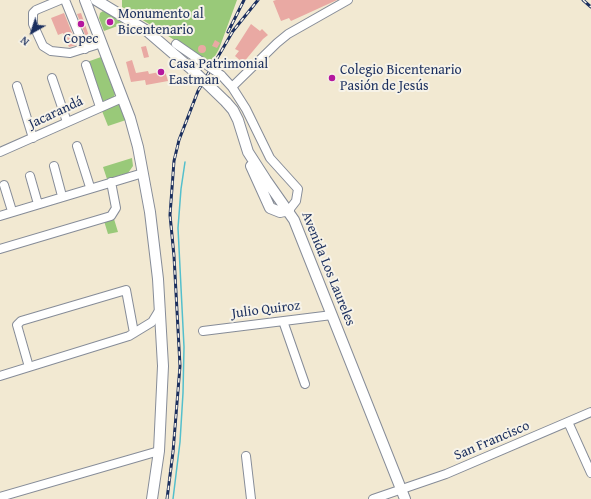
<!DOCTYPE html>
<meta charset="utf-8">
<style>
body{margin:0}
#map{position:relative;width:591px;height:499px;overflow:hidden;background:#f2e9d2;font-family:"Gentium Book Plus",serif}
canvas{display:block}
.north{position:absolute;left:12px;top:12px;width:40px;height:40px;-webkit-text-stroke:3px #f7f3e8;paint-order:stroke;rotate:219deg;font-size:11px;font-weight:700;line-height:16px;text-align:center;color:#1b2f5e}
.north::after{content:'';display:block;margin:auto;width:14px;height:18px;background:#1b2f5e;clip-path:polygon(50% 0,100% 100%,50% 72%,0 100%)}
</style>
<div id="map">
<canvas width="591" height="499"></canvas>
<div class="north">N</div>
</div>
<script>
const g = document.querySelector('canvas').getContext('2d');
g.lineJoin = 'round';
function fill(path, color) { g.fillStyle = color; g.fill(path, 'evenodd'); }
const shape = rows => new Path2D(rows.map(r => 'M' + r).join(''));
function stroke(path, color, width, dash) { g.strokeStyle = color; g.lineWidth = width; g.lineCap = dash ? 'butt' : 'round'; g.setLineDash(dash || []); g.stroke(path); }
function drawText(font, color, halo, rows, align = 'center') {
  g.font = font + ' "Gentium Book Plus",serif'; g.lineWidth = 4; g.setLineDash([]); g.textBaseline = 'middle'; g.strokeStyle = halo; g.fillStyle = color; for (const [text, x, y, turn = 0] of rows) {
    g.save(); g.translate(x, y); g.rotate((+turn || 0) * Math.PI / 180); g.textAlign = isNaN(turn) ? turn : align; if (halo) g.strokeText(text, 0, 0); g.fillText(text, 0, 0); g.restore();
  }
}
fill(shape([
 [122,0,237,0,219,49,211,63,122,7],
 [103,11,108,13,123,24,104,31,99,18,100,13],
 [101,57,115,94,114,97,101,102,87,62],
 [119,104,126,120,108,126,102,111],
 [132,158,133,166,128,173,107,179,103,167],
 [114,219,118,232,108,234,104,221]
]), '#99c979');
stroke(shape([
 [173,499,180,442,183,393,184,347,178,228,181,189,185,162]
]), '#53bfcc', 1.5);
fill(shape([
 [276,0,337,0,291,21,289,18,281,21,273,1],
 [64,13,77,45,69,47,63,33,58,35,51,18],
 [81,13,89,36,86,37,77,14],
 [251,24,260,31,262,29,268,35,263,39,243,63,235,56,239,51,235,49],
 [215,40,220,43,217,48,212,46],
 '198 49a4 4 0 1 1 8 0a4 4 0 1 1-8 0Z',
 [146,46,149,57,144,58,141,47],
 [132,60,136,73,148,71,149,74,165,71,168,81,146,85,145,80,131,82,126,62]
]), '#e9a9a3');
const minor = shape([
 [60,0,36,10,33,13,33,24,43,46,51,51,70,53,102,43],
 [65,0,85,49],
 [176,44,205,64],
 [86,65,100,107],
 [221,75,232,87,246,109,270,158,298,189,296,201,289,210],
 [52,78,67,122],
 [17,86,33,138],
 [232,87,277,43,288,34,348,0],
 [77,146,90,187],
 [0,152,122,98],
 [54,166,62,196],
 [30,176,38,204],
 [4,185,12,211],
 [0,216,143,173],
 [0,249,111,216,116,208,111,182],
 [283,321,305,384],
 [203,331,332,315],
 [29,367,17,325,21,321,126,290,134,333],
 [0,376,129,336,152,322,160,309],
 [568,422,591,473],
 [246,456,251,499],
 [0,497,159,451],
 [373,499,446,474,591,412]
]);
const major = shape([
 [85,0,130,118,138,147,150,212,158,279,163,366,159,451,152,499],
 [96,0,147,31,197,74],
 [226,102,233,110,238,120,248,152,266,180,294,220,405,499],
 [251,166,270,208,280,212,289,210]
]);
stroke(minor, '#868c98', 10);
stroke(major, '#868c98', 12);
stroke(minor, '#fff', 8);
stroke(major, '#fff', 10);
const rail = shape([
 [583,0,591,7],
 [228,32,244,0],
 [167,499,173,452,180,366,174,256,170,215,174,161,179,140,198,91,233,31,258,0]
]);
stroke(rail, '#1b2f5e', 3);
stroke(rail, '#f7f3e8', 1.5, [4.5]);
const minorBridge = shape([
 [205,64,221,75]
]);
const majorBridge = shape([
 [197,74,226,102]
]);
stroke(minorBridge, '#868c98', 10, []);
stroke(majorBridge, '#868c98', 12, []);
stroke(minorBridge, '#fff', 8);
stroke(majorBridge, '#fff', 10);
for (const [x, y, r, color] of [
 [110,22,4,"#b5179e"],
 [81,24,4,"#b5179e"],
 [161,72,4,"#b5179e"],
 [332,78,4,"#b5179e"]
]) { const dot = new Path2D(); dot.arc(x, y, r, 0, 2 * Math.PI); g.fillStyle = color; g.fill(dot); stroke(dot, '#f7f3e8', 1.5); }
drawText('14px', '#1b2f5e', '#f7f3e8', [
 ["Monumento al",118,14],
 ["Bicentenario",118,30],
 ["Copec",81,39,"center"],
 ["Casa Patrimonial",169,64],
 ["Eastman",169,80],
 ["Colegio Bicentenario",340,70],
 ["Pasión de Jesús",340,86]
], 'left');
drawText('14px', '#1b2f5e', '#f7f3e8', [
 ["Jacarandá",56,113,-25],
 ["Avenida Los Laureles",328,269,68],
 ["Julio Quiroz",266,310,-7],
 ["San Francisco",492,441,-23]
]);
</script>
